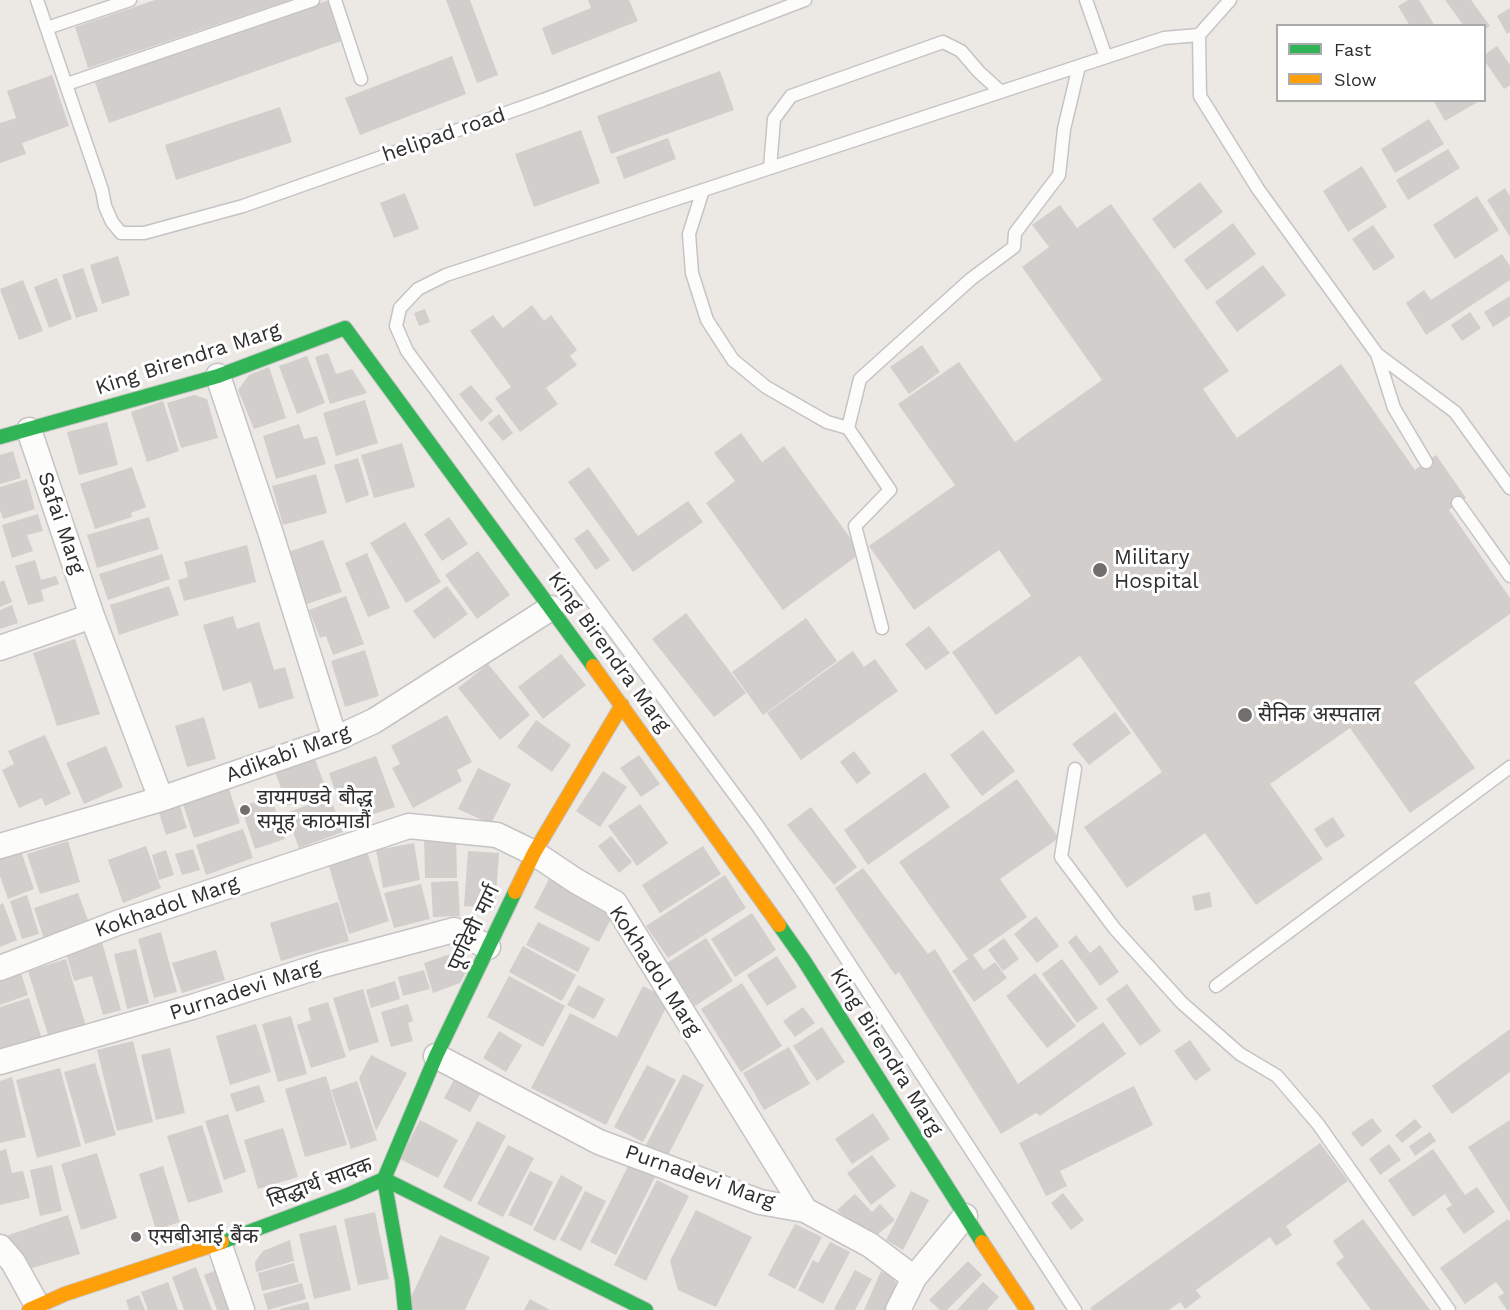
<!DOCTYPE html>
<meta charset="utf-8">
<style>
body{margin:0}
#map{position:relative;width:1510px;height:1310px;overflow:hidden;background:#ece8e4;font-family:"Work Sans",sans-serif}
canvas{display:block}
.legend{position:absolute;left:1276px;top:24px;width:210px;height:78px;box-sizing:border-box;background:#fff;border:2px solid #ababab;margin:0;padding:8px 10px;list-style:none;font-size:18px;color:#2e2e2e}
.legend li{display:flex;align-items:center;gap:12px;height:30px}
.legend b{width:30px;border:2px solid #ababab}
</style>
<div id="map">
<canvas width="1510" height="1310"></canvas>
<ul class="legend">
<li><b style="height:8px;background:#30b455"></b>Fast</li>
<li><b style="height:8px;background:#ff9f0a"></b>Slow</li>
</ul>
</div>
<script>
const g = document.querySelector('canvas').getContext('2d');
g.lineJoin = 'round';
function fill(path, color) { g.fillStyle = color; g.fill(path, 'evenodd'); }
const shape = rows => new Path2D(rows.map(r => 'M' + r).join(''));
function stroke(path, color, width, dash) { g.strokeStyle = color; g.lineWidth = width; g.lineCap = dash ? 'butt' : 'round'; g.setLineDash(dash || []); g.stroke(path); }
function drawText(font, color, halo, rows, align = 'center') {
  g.font = font + ' "Work Sans","Noto Sans Devanagari",sans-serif'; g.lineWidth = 6; g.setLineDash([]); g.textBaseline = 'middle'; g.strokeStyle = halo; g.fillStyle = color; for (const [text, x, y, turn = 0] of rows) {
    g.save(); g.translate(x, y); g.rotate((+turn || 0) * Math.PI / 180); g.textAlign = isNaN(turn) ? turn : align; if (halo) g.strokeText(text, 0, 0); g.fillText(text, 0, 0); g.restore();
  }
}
fill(shape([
 [155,0,290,0,88,68,75,27],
 [329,0,344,40,109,123,95,82],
 [446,0,470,0,498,75,477,83],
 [588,0,629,0,638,21,552,55,542,28,591,8],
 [1408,0,1419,0,1435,26,1410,26,1398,6],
 [1445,0,1471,0,1490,26,1484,30,1484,26,1464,26],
 [1510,8,1510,32,1507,34,1497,16],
 [1497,46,1510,65,1510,85,1504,89,1484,60,1484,55],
 [452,56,466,94,360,135,345,98],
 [720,71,734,110,611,154,597,116],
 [52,75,69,126,22,143,26,154,0,163,0,123,16,118,7,91],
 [1433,100,1481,100,1445,121],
 [280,107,292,142,176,180,165,145],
 [1429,119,1444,144,1395,173,1381,149],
 [581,130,600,183,534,207,515,154],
 [668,138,676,159,624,179,616,157],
 [1448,149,1460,168,1408,200,1396,180],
 [1362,166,1387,207,1348,232,1323,191],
 [1200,182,1223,212,1174,249,1152,219],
 [1505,188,1510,196,1510,237,1487,200],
 [405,193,419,229,394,238,380,203],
 [1477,196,1499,230,1455,259,1433,225],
 [1111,204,1229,371,1203,389,1237,438,1341,364,1415,470,1436,455,1466,498,1449,510,1510,598,1510,614,1414,682,1475,768,1410,813,1350,728,1270,784,1323,859,1256,905,1205,833,1127,888,1084,827,1162,772,1080,656,996,715,952,652,1031,596,999,550,914,610,869,546,955,485,898,404,959,362,1015,442,1102,380,1022,267,1049,247,1032,225,1060,205,1077,228],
 [1233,223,1256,254,1207,290,1184,260],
 [1373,225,1395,257,1374,271,1352,239],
 [1502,254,1510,266,1510,280,1426,335,1406,303,1424,290,1431,300],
 [118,256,130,295,102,304,90,265],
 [1263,265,1286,295,1237,332,1215,302],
 [83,268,98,311,76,318,62,275],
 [57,278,72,319,49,328,34,287],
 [23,280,43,331,19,340,0,289],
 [1510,296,1510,316,1493,327,1484,312],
 [532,305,544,321,551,315,577,350,570,356,577,365,546,388,558,404,520,432,495,398,511,387,470,331,493,315,503,328],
 [425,309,430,322,419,326,414,313],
 [1470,312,1481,328,1462,341,1451,325],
 [922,345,940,372,909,394,890,367],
 [328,353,336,374,352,369,367,393,330,404,315,357],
 [307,356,325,403,297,414,279,366],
 [269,367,286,418,254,429,238,390,249,375],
 [471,385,493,411,481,422,459,394],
 [194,395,207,399,218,438,181,448,167,403],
 [365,400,378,443,336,456,323,413],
 [163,401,179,451,147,462,131,412],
 [499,414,513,433,503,441,488,423],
 [107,422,118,465,79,475,67,432],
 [299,424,304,439,317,436,326,464,276,479,263,436],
 [741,433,762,462,784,446,861,553,783,610,706,503,735,481,714,453],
 [402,443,415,487,374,498,361,455],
 [13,451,21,478,0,484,0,455],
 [358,458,369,495,346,503,334,465],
 [132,467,146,507,131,513,132,517,95,529,80,484],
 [589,467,638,536,688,501,703,522,633,572,568,482],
 [316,474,327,513,283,525,272,486],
 [27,479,35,509,3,519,0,510,0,487],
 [38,514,43,531,27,535,33,551,12,558,2,525],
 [149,517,159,549,97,568,87,535],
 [449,517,468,544,442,561,424,534],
 [405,522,441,582,406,603,370,543],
 [588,529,610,560,596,570,574,539],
 [323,540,342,592,307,604,288,552],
 [247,545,256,582,184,601,178,580,188,577,184,562],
 [478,551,510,595,477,619,445,575],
 [367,553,390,608,368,617,345,563],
 [162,554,170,579,108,600,99,574],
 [35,560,41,580,56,576,59,584,41,590,44,601,28,605,15,566],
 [4,580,12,602,0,607,0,582],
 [169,586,179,615,119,635,110,605],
 [447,586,468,614,434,639,413,611],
 [346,596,364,644,333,655,326,636,320,638,309,610],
 [12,605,18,623,0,629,0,610],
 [686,613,746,693,714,717,652,639],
 [233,616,237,629,259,622,274,670,285,667,294,698,259,709,251,682,223,691,203,625],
 [806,618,837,661,763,715,732,672],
 [929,626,950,653,926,670,905,644],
 [75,639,100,714,57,726,33,653],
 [365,650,379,696,345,707,331,661],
 [853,651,864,667,875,659,898,691,801,760,767,713],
 [561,654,586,685,543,719,518,687],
 [488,664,530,715,500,740,458,688],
 [1115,712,1131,733,1089,765,1072,744],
 [447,715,472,762,457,770,462,781,413,808,392,768,400,764,391,746],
 [204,717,216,759,187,767,175,726],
 [536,720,571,745,552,772,517,747],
 [983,730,1015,771,982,796,950,755],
 [45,735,71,794,45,806,42,798,19,808,2,770,14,764,8,751],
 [106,746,123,787,84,804,66,763],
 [854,751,871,773,857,784,840,762],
 [313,754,327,791,287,806,274,768],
 [639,755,660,784,641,797,620,768],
 [376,756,395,807,362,818,356,799,340,805,329,773],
 [478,768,511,784,491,824,458,809],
 [603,771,627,787,600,827,576,811],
 [925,772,950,807,868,865,844,830],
 [1017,779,1059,838,1000,879,1027,917,973,955,984,970,995,962,1007,978,974,1002,952,971,968,959,899,862],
 [228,786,240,823,194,838,182,801],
 [271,796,285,839,255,849,241,807],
 [330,797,343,832,299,848,286,813],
 [640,804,668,843,637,866,608,826],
 [180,806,187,828,166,835,159,813],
 [811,807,857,867,834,885,787,825],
 [1333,817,1345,836,1326,848,1314,829],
 [243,829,253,858,206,875,196,845],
 [456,836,457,878,425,878,424,837],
 [611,836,632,862,619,873,598,846],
 [68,841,80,882,40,894,27,854],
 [414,843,420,880,383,888,376,850],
 [146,846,161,888,123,903,108,860],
 [703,846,721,874,660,913,642,885],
 [193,849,200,870,182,875,175,854],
 [166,850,174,875,159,880,152,855],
 [21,851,34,889,8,899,0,876,0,858],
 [367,851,389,921,349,934,328,863],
 [468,851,499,853,495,908,464,906],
 [863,868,928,954,935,949,1018,1084,1103,1022,1126,1054,1040,1116,1036,1113,1001,1134,899,972,895,975,835,888],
 [725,875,746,908,668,958,646,926],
 [549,879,614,913,599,942,534,908],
 [458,881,460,916,433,917,431,882],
 [421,884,430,919,394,928,384,893],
 [1210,892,1212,907,1195,911,1192,896],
 [78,893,89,923,44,939,34,908],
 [27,895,39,934,22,939,10,901],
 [338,902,349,941,281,961,270,923],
 [3,903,17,940,0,947,0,905],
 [752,913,776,950,735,977,711,939],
 [1036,916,1059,946,1037,963,1014,934],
 [538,922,590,948,578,972,526,945],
 [161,932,177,992,154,998,138,939],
 [1076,935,1090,953,1100,945,1119,972,1100,986,1068,942],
 [706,938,733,981,695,1006,667,963],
 [1004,938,1019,959,1003,971,988,950],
 [102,942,121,1010,103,1015,92,976,74,981,66,953],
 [523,946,576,975,562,1001,509,972],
 [136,949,149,1003,127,1009,114,954],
 [216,950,225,980,182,993,172,963],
 [462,950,468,968,460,983,433,993,424,963],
 [777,956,797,987,767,1006,747,975],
 [66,959,86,1026,49,1038,28,971],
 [1062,959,1098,1008,1077,1023,1042,974],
 [424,970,430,989,403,996,398,977],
 [21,973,28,995,0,1005,0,981],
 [1035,973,1076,1026,1047,1048,1006,996],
 [509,976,565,1006,543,1047,487,1017],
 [395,981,400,999,371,1008,366,990],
 [742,983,782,1046,741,1072,701,1009],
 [1127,984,1161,1031,1140,1046,1106,999],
 [578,985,605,999,594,1019,567,1005],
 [643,986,670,1000,606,1125,531,1088,570,1013,617,1037],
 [363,989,379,1042,349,1051,333,998],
 [29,998,42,1039,0,1052,0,1007],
 [328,1002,346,1057,311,1068,297,1025,311,1020,308,1008],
 [408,1004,413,1021,408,1023,413,1041,391,1047,381,1012],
 [803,1007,815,1023,795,1037,783,1021],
 [291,1016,307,1074,278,1082,262,1024],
 [256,1024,271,1072,230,1085,216,1036],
 [822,1027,845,1062,817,1081,793,1046],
 [1510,1029,1510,1072,1452,1114,1432,1086],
 [499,1031,522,1045,506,1072,483,1058],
 [1190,1040,1211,1070,1195,1081,1174,1051],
 [133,1041,153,1122,117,1131,97,1050],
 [789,1047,810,1084,764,1110,743,1073],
 [170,1048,185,1113,156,1120,141,1055],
 [371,1055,407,1073,376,1131,359,1078],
 [95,1063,116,1135,85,1144,64,1072],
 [647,1065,676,1080,643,1142,614,1127],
 [60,1068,81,1146,37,1158,16,1080],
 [683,1074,704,1085,666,1159,645,1147],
 [326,1076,347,1145,305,1157,285,1089],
 [12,1077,26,1137,0,1143,0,1081],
 [455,1078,482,1091,470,1112,444,1098],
 [357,1081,377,1140,351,1149,331,1090],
 [259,1085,265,1102,236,1112,230,1094],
 [1134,1086,1153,1125,1060,1171,1067,1186,1046,1196,1019,1143],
 [873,1113,890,1139,852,1164,835,1139],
 [228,1114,246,1172,224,1180,205,1121],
 [1372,1118,1382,1131,1362,1147,1351,1133],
 [1415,1119,1422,1127,1402,1143,1395,1135],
 [420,1120,458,1140,438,1178,400,1159],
 [1510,1120,1510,1213,1468,1147],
 [477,1121,506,1136,471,1202,443,1187],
 [202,1125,223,1192,188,1203,167,1136],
 [283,1128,298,1177,258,1189,244,1140],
 [1430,1132,1436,1141,1415,1156,1409,1146],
 [1320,1143,1348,1181,1286,1226,1292,1235,1276,1246,1270,1237,1196,1290,1201,1297,1185,1309,1180,1302,1169,1310,1092,1310,1090,1308],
 [1389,1144,1401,1160,1380,1175,1369,1159],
 [508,1145,534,1158,503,1217,477,1204],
 [6,1149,12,1173,23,1171,30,1198,0,1205,0,1151],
 [1433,1149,1465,1195,1477,1187,1495,1212,1464,1234,1446,1209,1452,1205,1445,1194,1413,1217,1388,1180],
 [97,1153,117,1218,81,1230,61,1164],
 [872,1155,896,1186,871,1205,847,1173],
 [629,1164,655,1177,616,1255,590,1242],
 [52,1165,62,1211,40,1216,30,1170],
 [163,1166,180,1222,156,1230,139,1174],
 [530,1171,553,1182,532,1226,508,1215],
 [561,1175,583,1187,555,1241,533,1230],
 [657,1180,689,1196,646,1281,614,1265],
 [585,1191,606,1201,581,1251,560,1240],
 [911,1191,929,1200,903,1250,886,1240],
 [1063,1193,1084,1220,1071,1230,1051,1203],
 [855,1194,872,1212,880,1204,895,1220,871,1240,837,1210],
 [696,1210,752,1237,716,1307,678,1290,670,1261],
 [375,1212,389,1279,358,1285,344,1219],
 [68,1215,80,1254,32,1268,6,1236],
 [1363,1219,1430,1310,1371,1310,1336,1263,1344,1257,1333,1241],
 [1508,1219,1510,1222,1510,1310,1507,1310,1498,1297,1504,1293,1496,1282,1465,1304,1440,1268],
 [795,1224,822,1237,795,1289,768,1275],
 [336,1225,351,1290,314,1299,299,1234],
 [440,1235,490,1257,465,1310,411,1310,406,1308],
 [290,1240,294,1261,256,1272,255,1262,263,1251],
 [830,1242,850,1252,823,1304,798,1290,813,1260,818,1263],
 [968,1261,982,1275,947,1310,940,1310,929,1300],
 [294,1263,299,1282,262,1291,258,1273],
 [196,1267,212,1310,184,1310,172,1277],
 [222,1268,237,1310,217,1310,204,1275],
 [855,1270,872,1279,855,1310,837,1310,834,1309],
 [881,1271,893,1277,898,1288,889,1310,864,1310],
 [168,1282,178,1310,148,1310,141,1292],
 [983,1282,999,1297,987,1310,957,1310],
 [302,1283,306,1299,268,1310,263,1294],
 [139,1295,145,1310,129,1310,126,1300],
 [530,1299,550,1310,524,1310],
 [308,1302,310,1310,280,1310,280,1309]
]), '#d1cecb');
const lane = shape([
 [37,0,102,190,105,206,112,222,121,233,144,233,243,206,543,100,805,0],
 [335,0,361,79],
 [1086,0,1106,57],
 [47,28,130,0],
 [1199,35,1200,96,1258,189,1377,354,1455,412,1510,488],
 [67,84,313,0],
 [770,168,774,119,791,96,943,42,961,51,979,72,1001,92],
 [703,190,689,234,692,273,707,320,733,360,766,387,827,422,848,428,860,379,971,279,1014,247,1015,233,1059,175,1064,129,1079,66],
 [1377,354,1394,408,1426,462],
 [848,428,890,490,855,526,882,628],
 [1458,503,1510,576],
 [1075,769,1061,857,1115,929,1182,1003,1240,1054,1277,1076,1318,1124,1449,1310],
 [1216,986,1510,767],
 [1075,1310,808,900,757,825,407,351,396,326,400,308,418,289,446,275,1164,38,1199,35,1230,0]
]);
const street = shape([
 [218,376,271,534,335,739],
 [29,430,92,616,161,799],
 [0,648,92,616],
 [0,846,161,799,335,739,374,721,551,608],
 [0,968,117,923,409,826,497,835,534,853,576,881,615,903,805,1210,870,1245,914,1278],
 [436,1056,599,1142,760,1202,805,1210],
 [0,1062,192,1007,323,965,454,930,488,947],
 [219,1243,242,1310],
 [0,1247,13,1262,37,1305],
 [898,1310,914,1278,965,1216]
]);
const fast = shape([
 [0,437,218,376,345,328,593,666],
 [779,925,803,959,982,1242],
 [222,1242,350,1194,384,1179,646,1310],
 [405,1310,402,1280,384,1179,436,1056,515,892]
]);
const slow = shape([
 [593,666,779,925],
 [515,892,534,853,622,705],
 [982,1242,1027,1310],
 [29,1310,65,1294,222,1242]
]);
stroke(lane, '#c5c4c5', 15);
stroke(street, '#c5c4c5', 27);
stroke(fast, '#c5c4c5', 16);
stroke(slow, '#c5c4c5', 16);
stroke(lane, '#fcfcfb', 12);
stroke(street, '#fcfcfb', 24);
stroke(fast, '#30b455', 14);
stroke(slow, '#ff9f0a', 14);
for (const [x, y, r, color] of [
 [1100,570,8,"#706f6e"],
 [1245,715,8,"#706f6e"],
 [245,810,6,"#706f6e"],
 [136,1237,6,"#706f6e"]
]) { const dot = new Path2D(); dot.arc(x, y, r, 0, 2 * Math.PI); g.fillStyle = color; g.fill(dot); stroke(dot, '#fff', 2); }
drawText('21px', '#2e2e2e', '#fff', [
 ["helipad road",444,135,-19],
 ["King Birendra Marg",188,359,-18],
 ["Safai Marg",61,523,71],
 ["King Birendra Marg",609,652,54],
 ["Adikabi Marg",288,754,-20],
 ["Kokhadol Marg",167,907,-19],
 ["पूर्णदेवी मार्ग",474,928,-64],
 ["Kokhadol Marg",655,971,57],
 ["Purnadevi Marg",245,990,-18],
 ["King Birendra Marg",886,1052,58],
 ["Purnadevi Marg",700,1177,19],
 ["सिद्धार्थ सादक",320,1183,-20]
]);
drawText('21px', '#2e2e2e', '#fff', [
 ["Military",1114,558],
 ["Hospital",1114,582],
 ["सैनिक अस्पताल",1258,715],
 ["डायमण्डवे बौद्ध",257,798],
 ["समूह काठमाडौं",257,822],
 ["एसबीआई बैंक",148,1237]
], 'left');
</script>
